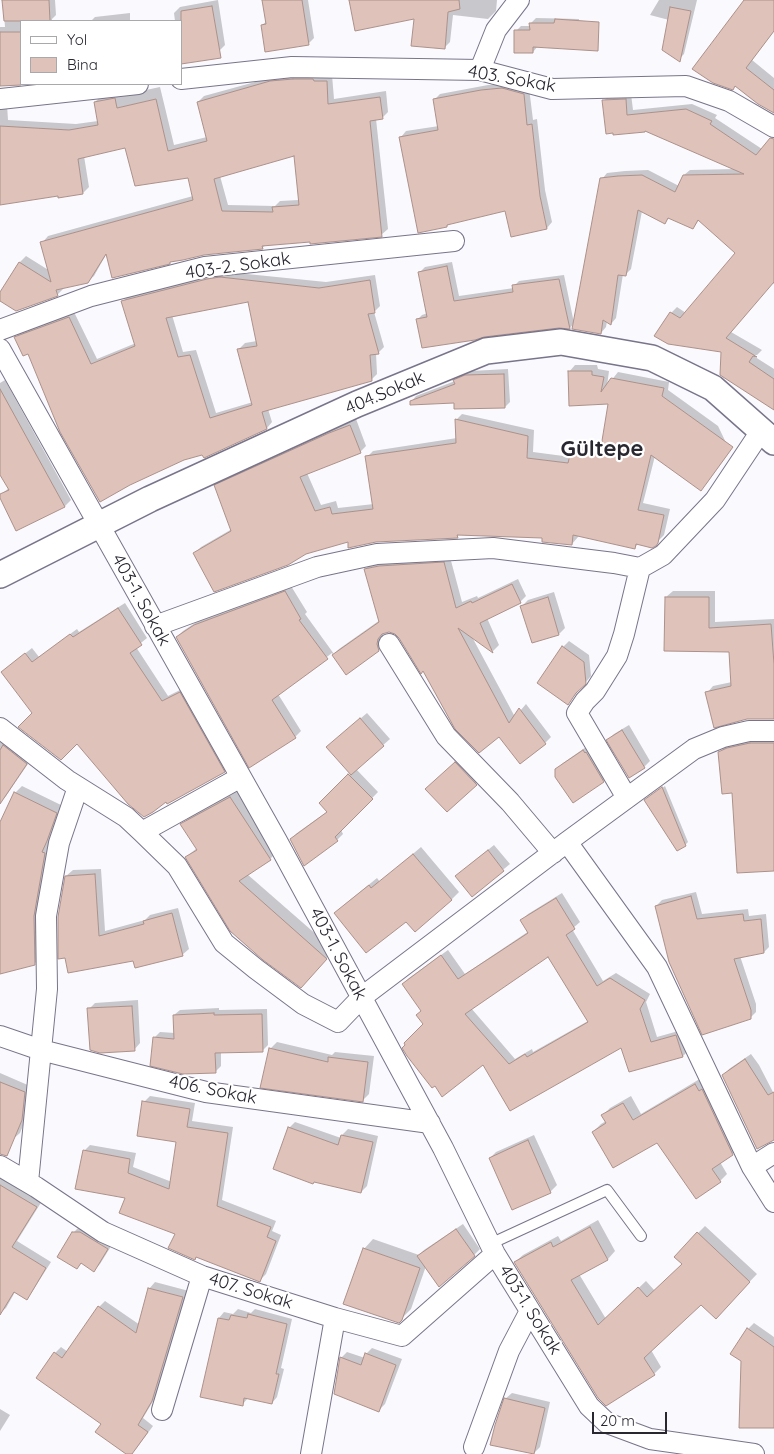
<!DOCTYPE html>
<meta charset="utf-8">
<style>
body{margin:0}
#map{position:relative;width:774px;height:1454px;overflow:hidden;background:#faf9fe;font-family:Quicksand,sans-serif}
canvas{display:block}
.legend{position:absolute;left:20px;top:20px;width:162px;height:65px;box-sizing:border-box;background:#fff;border:1px solid #a9a9ac;margin:0;padding:6px 9px;list-style:none;font-size:15px;color:#292730}
.legend li{display:flex;align-items:center;gap:10px;height:25px}
.legend b{width:25px;border:1px solid #a9a9ac}
.scale{position:absolute;left:592px;top:1412px;width:75px;height:22px;box-sizing:border-box;border:2px solid #292730;border-top:0;padding-left:6px;font-size:15px;line-height:18px;white-space:nowrap;color:#292730;-webkit-text-stroke:4px #fff;paint-order:stroke}
</style>
<div id="map">
<canvas width="774" height="1454"></canvas>
<ul class="legend">
<li><b style="height:6px;background:#fff"></b>Yol</li>
<li><b style="height:14px;background:#dfc2ba"></b>Bina</li>
</ul>
<div class="scale">20 m</div>
</div>
<script>
const g = document.querySelector('canvas').getContext('2d');
g.lineJoin = 'round';
function fill(path, color) { g.fillStyle = color; g.fill(path, 'evenodd'); }
const shape = rows => new Path2D(rows.map(r => 'M' + r).join(''));
function stroke(path, color, width, dash) { g.strokeStyle = color; g.lineWidth = width; g.lineCap = dash ? 'butt' : 'round'; g.setLineDash(dash || []); g.stroke(path); }
function drawText(font, color, halo, rows, align = 'center') {
  g.font = font + ' Quicksand,sans-serif'; g.lineWidth = 4.5; g.setLineDash([]); g.textBaseline = 'middle'; g.strokeStyle = halo; g.fillStyle = color; for (const [text, x, y, turn = 0] of rows) {
    g.save(); g.translate(x, y); g.rotate((+turn || 0) * Math.PI / 180); g.textAlign = isNaN(turn) ? turn : align; if (halo) g.strokeText(text, 0, 0); g.fillText(text, 0, 0); g.restore();
  }
}
fill(shape([
 [3,0,55,0,56,15,52,19,52,21,21,21,21,83,0,85,0,27,5,27],
 [218,0,225,45,219,51,181,21,173,21,175,21,174,13,180,7],
 [263,0,308,0,314,38,308,44,262,25,267,21],
 [350,0,497,0,496,11,488,19,453,15,450,42,444,48,415,17],
 [659,0,697,0,684,54,679,59,669,20,650,15],
 [746,0,774,0,774,31,752,60,774,78,774,112,736,85],
 [130,13,130,21,91,21,95,17],
 [536,18,579,19,577,43,538,46,533,52,516,31,521,26,531,26,531,23],
 [332,75,334,99,386,91,388,112,382,118,376,119,388,229,381,235,266,245,262,248,107,253,94,276,87,282,63,287,64,288,58,294,16,310,0,300,0,295,20,262,26,256,50,271,42,243,48,236,193,196,189,176,126,147,84,156,89,187,83,193,59,195,0,204,0,103,7,105,8,120,76,124,98,121,95,102,101,96,146,90,160,87,174,145,207,137,198,102,204,96,277,76],
 [296,154,299,200,280,201,275,206,228,205,220,176],
 [508,83,529,88,533,120,537,119,545,190,552,222,547,228,506,210,450,223,447,226,401,137,406,131,439,126,434,100,440,94,488,85],
 [631,94,633,110,692,104,717,115,715,118,762,149,774,140,774,284,772,283,731,332,762,350,757,355,752,355,774,369,774,400,722,351,671,313,677,307,686,313,737,253,699,220,693,228,670,217,665,222,642,211,631,269,625,275,623,274,616,318,611,324,607,321,606,327,601,333,574,323,570,328,417,320,422,315,428,313,420,272,425,267,452,262,459,296,514,288,514,286,519,281,564,275,574,323,602,179,607,173,625,171,648,170,679,186,684,175,690,170,736,169,646,130,604,101,609,95],
 [227,272,326,282,375,275,380,306,374,312,384,347,378,353,376,353,377,374,372,379,268,409,272,422,267,428,203,453,29,352,15,338,21,332,74,312,97,359,136,343,123,301,129,295],
 [249,301,257,341,245,343,239,349,253,402,216,413,196,350,183,352,172,315],
 [575,365,597,365,598,369,609,371,607,386,618,372,669,382,668,390,718,426,730,451,707,483,701,489,655,456,643,503,670,509,664,535,657,542,639,543,634,548,579,535,578,537,572,544,544,537,460,533,457,537,349,541,195,553,201,547,232,529,215,486,222,479,337,427,356,419,366,446,360,452,307,473,321,505,336,501,338,508,374,504,367,457,373,451,457,438,456,420,462,414,534,430,533,452,571,457,573,447,579,441,602,446,610,403,569,372],
 [508,369,510,402,505,407,455,401,411,402,416,396,455,381,460,375,471,371],
 [5,380,71,500,65,506,17,529,0,495,9,488,0,472,0,383],
 [450,557,462,602,477,596,478,598,518,579,526,596,520,602,487,618,499,645,493,651,471,635,515,717,526,704,551,737,545,743,499,736,424,669,400,637,395,632,388,631,384,632,383,637,385,644,379,650,346,673,332,653,278,694,301,731,295,737,177,637,183,631,201,619,291,586,307,612,305,614,334,654,339,649,380,620,365,569,372,563],
 [673,591,715,591,715,622,774,619,774,718,707,693,713,686,732,682,730,651,666,597],
 [554,592,565,628,559,634,522,606,528,600],
 [125,603,147,638,136,647,168,696,186,687,230,765,224,771,77,742,34,713,2,672,32,648,39,657,77,629,79,632],
 [569,641,589,655,591,676,568,703,563,647],
 [367,713,390,739,356,769,378,792,341,830,343,834,337,840,305,864,291,839,297,833,328,811,320,803,351,773,334,741],
 [629,725,650,761,644,767,608,740,614,734],
 [0,736,32,758,6,796,0,802],
 [758,737,774,737,774,870,733,791,719,753,726,746],
 [589,745,609,775,603,781,556,770,563,763],
 [461,757,482,778,447,811,427,789],
 [22,786,63,806,54,833,48,846,51,847,41,957,34,964,0,973,0,825,15,793],
 [665,786,688,842,685,845,649,798],
 [238,790,278,851,270,859,247,874,334,950,309,978,186,857,197,848,182,824,190,817],
 [494,845,510,864,472,895,463,870],
 [421,847,459,892,452,899,406,920,344,905,377,878,380,882],
 [101,869,105,931,145,920,150,915,178,908,189,949,182,955,134,959,69,972,66,876,73,870],
 [696,892,702,914,748,909,749,916,766,914,769,947,764,952,740,956,756,1004,756,1012,750,1018,656,906,662,900],
 [562,893,580,922,572,929,603,981,616,973,650,994,646,1002,657,1037,682,1030,689,1050,683,1056,622,1046,511,1109,484,1063,425,1024,422,1011,403,984,409,978,448,950,465,974,529,931,522,920,528,914],
 [549,956,588,1021,533,1052,532,1049,515,1059,471,1008],
 [138,1000,140,1043,134,1050,89,1009,95,1003],
 [219,1008,219,1010,267,1009,268,1045,262,1051,221,1051,221,1066,216,1071,155,1037,160,1032,175,1033,174,1015,180,1010],
 [277,1042,332,1055,335,1052,374,1056,369,1094,363,1100,271,1048],
 [751,1054,759,1065,774,1094,774,1138,723,1076,729,1069],
 [0,1073,30,1086,28,1113,20,1133,13,1139,0,1133],
 [703,1077,740,1146,732,1154,720,1162,727,1174,720,1181,658,1142,593,1132,601,1124,606,1121,603,1115,610,1108,631,1096,641,1114],
 [150,1096,195,1103,192,1121,233,1127,222,1200,276,1221,272,1231,281,1235,266,1274,260,1280,197,1256,195,1258,176,1233,127,1197,84,1151,90,1145,136,1153,133,1167,172,1182,178,1141,144,1102],
 [295,1122,341,1138,342,1135,348,1129,378,1136,367,1186,361,1192,289,1128],
 [534,1135,557,1185,550,1192,513,1208,490,1158,496,1152],
 [0,1175,42,1201,17,1241,51,1262,32,1292,26,1298,15,1292,6,1308,0,1313],
 [598,1220,615,1251,608,1259,579,1274,606,1319,646,1281,655,1291,683,1264,698,1233,705,1226,757,1274,716,1317,701,1303,651,1350,661,1367,654,1374,515,1262,523,1255,558,1236,561,1241],
 [463,1224,480,1249,474,1255,426,1266,411,1309,399,1321,364,1249,373,1239,419,1255,424,1250],
 [79,1227,113,1243,100,1264,94,1270,82,1263,77,1267,73,1233],
 [155,1282,189,1291,158,1393,143,1418,153,1426,136,1449,131,1454,128,1454,103,1423,55,1353,61,1347,68,1352,99,1307,105,1301,140,1325,149,1289],
 [238,1309,251,1313,255,1309,292,1319,281,1368,284,1369,277,1397,272,1403,248,1398,242,1405,219,1318,224,1312,233,1314],
 [754,1323,774,1337,774,1427,748,1329],
 [372,1348,402,1359,385,1404,379,1410,341,1358,347,1352,365,1358,366,1354],
 [512,1393,550,1402,540,1447,534,1453,505,1399],
 [0,1409,10,1415,0,1431]
]), '#0003');
const building = shape([
 [2,0,49,0,50,21,4,21,2,0],
 [262,0,302,0,309,45,265,52,261,25,266,24,262,0],
 [349,0,459,0,460,9,448,12,445,49,411,46,414,19,355,31,349,0],
 [744,0,774,0,774,31,746,68,774,90,774,113,758,104,735,86,733,90,713,83,692,69,744,0],
 [212,6,221,58,181,64,181,11,212,6],
 [670,7,691,11,680,62,662,50,670,7],
 [555,19,599,22,598,51,533,47,533,53,514,53,514,30,530,30,529,23,554,23,555,19],
 [0,32,21,32,21,85,0,86,0,32],
 [293,79,313,79,314,81,327,81,328,104,380,97,383,119,370,121,382,237,310,244,310,242,262,246,263,249,204,255,183,260,170,262,170,264,112,278,106,254,88,283,56,290,58,296,16,311,0,301,0,292,19,262,51,282,40,242,193,200,188,178,135,186,125,148,78,159,83,194,58,198,58,196,0,205,0,126,69,130,98,125,94,102,115,98,117,108,156,99,168,151,207,141,197,102,270,81,293,79],
 [294,156,299,205,272,207,273,212,222,211,214,179,294,156],
 [502,88,524,94,527,125,532,124,540,196,547,229,511,237,505,211,447,225,447,227,418,233,399,137,438,130,433,99,481,90,502,88],
 [626,99,627,115,686,109,712,121,710,124,756,155,770,138,774,139,774,282,726,338,757,357,753,356,749,362,774,379,774,410,720,375,721,352,668,344,654,336,670,312,680,318,735,253,698,220,693,229,668,218,665,224,638,210,626,276,618,275,611,325,603,320,601,334,572,329,600,178,618,176,642,175,675,192,683,175,744,174,645,131,645,132,613,135,613,133,606,134,602,100,626,99],
 [447,266,454,301,513,292,512,285,559,279,570,329,559,328,484,337,475,340,422,348,416,319,427,317,418,272,447,266],
 [220,277,319,288,370,280,375,313,368,314,379,354,370,355,372,381,262,412,267,429,204,458,202,455,184,460,130,485,100,502,60,432,28,354,23,356,14,337,69,317,91,364,135,346,121,301,207,279,220,277],
 [248,302,257,346,237,349,252,405,210,418,190,355,178,357,166,318,248,302],
 [568,371,592,371,592,375,604,377,601,392,611,378,664,388,662,396,733,447,701,491,651,455,638,510,664,515,658,543,656,546,652,548,636,544,635,549,573,535,572,545,542,542,542,538,457,535,458,538,376,542,348,548,348,542,306,554,288,565,214,592,193,553,231,531,214,485,329,433,350,425,361,453,300,477,315,511,330,507,332,514,373,509,365,456,456,443,455,419,528,436,527,458,568,463,572,447,600,453,608,404,569,406,568,371],
 [504,374,505,408,454,409,454,403,410,405,410,401,455,384,453,380,465,375,504,374],
 [0,389,65,507,16,531,0,498,0,494,9,490,0,475,0,389],
 [444,562,456,608,471,601,472,603,512,584,521,603,480,623,493,653,458,628,509,723,519,708,546,744,520,764,499,737,479,753,455,729,423,671,421,674,399,638,395,634,389,632,382,634,378,639,377,644,379,651,346,675,332,655,379,622,364,569,379,566,444,562],
 [285,591,301,619,299,620,328,659,272,700,296,738,249,768,176,637,194,625,285,591],
 [548,597,559,635,532,643,520,606,548,597],
 [665,597,709,597,709,628,771,624,774,664,774,719,747,719,714,728,705,692,731,686,729,652,664,651,665,597],
 [118,608,142,645,130,653,162,701,180,692,225,772,167,804,166,802,153,812,144,817,128,804,77,744,61,760,18,727,32,713,1,672,25,653,32,662,70,634,73,637,118,608],
 [562,646,584,662,586,684,576,693,568,705,537,683,562,646],
 [360,718,384,746,351,775,326,747,360,718],
 [622,730,645,768,629,778,606,740,622,730],
 [750,743,774,743,774,871,737,873,732,793,722,794,718,752,727,748,750,743],
 [3,745,27,764,0,804,0,750,3,745],
 [583,750,585,753,586,752,604,782,573,803,555,777,555,769,583,750],
 [455,762,477,785,447,812,425,789,455,762],
 [348,774,373,799,335,837,338,841,304,866,290,839,327,812,319,803,348,774],
 [662,787,686,846,677,851,644,800,662,787],
 [14,792,57,813,47,841,42,852,45,853,34,916,35,965,0,974,0,822,14,792],
 [230,797,271,860,239,881,327,959,301,988,263,960,230,931,185,857,197,850,180,824,230,797],
 [488,850,504,871,472,897,455,876,488,850],
 [413,854,452,900,415,932,406,922,366,953,334,913,369,885,371,888,413,854],
 [95,874,99,936,144,924,143,921,172,913,183,956,135,968,133,961,68,973,65,958,58,959,58,917,65,876,95,874],
 [691,896,697,919,743,914,744,921,761,919,764,953,734,959,751,1010,751,1019,702,1035,669,962,655,906,691,896],
 [556,898,575,929,566,935,597,986,610,978,645,1000,640,1009,651,1042,676,1035,683,1057,629,1072,621,1048,510,1111,483,1065,442,1097,435,1086,432,1088,407,1056,402,1048,405,1045,404,1043,423,1024,416,1015,421,1011,402,984,441,955,458,979,528,933,520,920,556,898],
 [548,957,588,1022,527,1057,525,1054,509,1064,465,1014,548,957],
 [132,1006,135,1051,100,1053,90,1050,87,1008,132,1006],
 [214,1013,214,1015,262,1014,263,1052,215,1053,216,1073,183,1074,150,1066,153,1037,174,1039,173,1015,214,1013],
 [269,1048,328,1062,328,1057,368,1062,363,1102,260,1088,269,1048],
 [745,1059,768,1095,774,1092,774,1140,757,1149,722,1075,745,1059],
 [0,1082,25,1092,22,1120,7,1156,0,1154,0,1082],
 [695,1084,699,1091,702,1089,733,1155,712,1169,721,1182,696,1199,657,1143,613,1168,592,1132,606,1123,601,1115,623,1103,633,1120,695,1084],
 [142,1101,190,1109,187,1127,228,1133,217,1206,271,1227,267,1237,276,1241,260,1282,196,1257,195,1260,168,1248,175,1234,119,1213,125,1198,75,1189,83,1150,130,1159,128,1173,169,1189,176,1142,137,1136,142,1101],
 [288,1127,338,1145,341,1135,373,1142,361,1193,314,1182,313,1184,273,1169,288,1127],
 [528,1140,551,1193,512,1210,489,1158,528,1140],
 [0,1185,37,1207,12,1247,46,1268,27,1300,14,1292,0,1315,0,1185],
 [590,1227,608,1260,571,1280,598,1325,638,1287,647,1297,682,1264,674,1257,697,1232,750,1282,716,1319,701,1305,644,1358,655,1375,606,1406,598,1398,514,1262,551,1242,553,1247,590,1227],
 [456,1229,475,1256,439,1287,417,1256,456,1229],
 [72,1232,80,1232,108,1249,94,1272,81,1263,77,1269,57,1257,72,1232],
 [363,1248,420,1268,402,1320,399,1323,343,1304,363,1248],
 [148,1288,183,1297,152,1401,138,1425,148,1432,132,1454,126,1454,95,1432,101,1424,36,1378,54,1352,62,1358,98,1306,136,1333,148,1288],
 [248,1314,287,1324,276,1374,279,1374,272,1404,244,1398,243,1406,200,1397,218,1318,229,1320,231,1315,247,1318,248,1314],
 [747,1328,774,1347,774,1428,739,1428,741,1361,730,1354,747,1328],
 [365,1353,396,1365,379,1412,334,1394,340,1357,361,1365,365,1353],
 [504,1398,545,1408,534,1454,490,1445,495,1425,504,1398]
]);
fill(building, '#dfc2ba');
stroke(building, '#ac918a', 1);
const service = shape([
 [490,1244,607,1190,641,1236]
]);
const minor = shape([
 [480,70,496,30,519,0],
 [181,79,292,67,480,70,552,89,686,86,729,101,774,127],
 [0,99,138,84],
 [0,330,91,296,205,267,454,241],
 [0,349,277,841,443,1148,495,1254,589,1406,607,1423,650,1439,754,1454],
 [155,626,317,567,377,554,493,548,614,563,640,568,663,555,715,500,761,431],
 [389,644,446,736,510,802,553,853],
 [0,728,67,780,126,817,142,832,177,866,224,943,256,969,303,1004,338,1022,362,997,567,842,694,749,723,737,749,731,774,731],
 [627,798,577,713,585,701,595,691,617,656,624,634,640,568],
 [142,832,241,777],
 [567,842,657,967,752,1167,774,1202],
 [0,1036,41,1050,206,1092,430,1123],
 [0,1166,36,1187,103,1232,202,1276,335,1318,402,1336,495,1254],
 [752,1167,774,1153],
 [28,1182,47,989,46,916,59,843,78,787],
 [162,1410,202,1276],
 [474,1447,509,1351,530,1311],
 [311,1454,335,1318]
]);
const tertiary = shape([
 [0,575,150,499,357,404,486,351,561,342,652,358,713,388,774,442]
]);
stroke(service, '#79748a', 12);
stroke(minor, '#79748a', 22);
stroke(tertiary, '#79748a', 28);
stroke(service, '#fff', 10);
stroke(minor, '#fff', 20);
stroke(tertiary, '#fff', 25);
drawText('18px', '#292730', '#fff', [
 ["403. Sokak",512,79,10],
 ["403-2. Sokak",238,266,-8],
 ["404.Sokak",385,393,-23],
 ["403-1. Sokak",141,600,61],
 ["403-1. Sokak",338,954,62],
 ["406. Sokak",213,1090,11],
 ["407. Sokak",251,1291,17],
 ["403-1. Sokak",530,1310,58]
]);
drawText('bold 22px', '#292730', '#fff', [
 ["Gültepe",602,449]
]);
</script>
